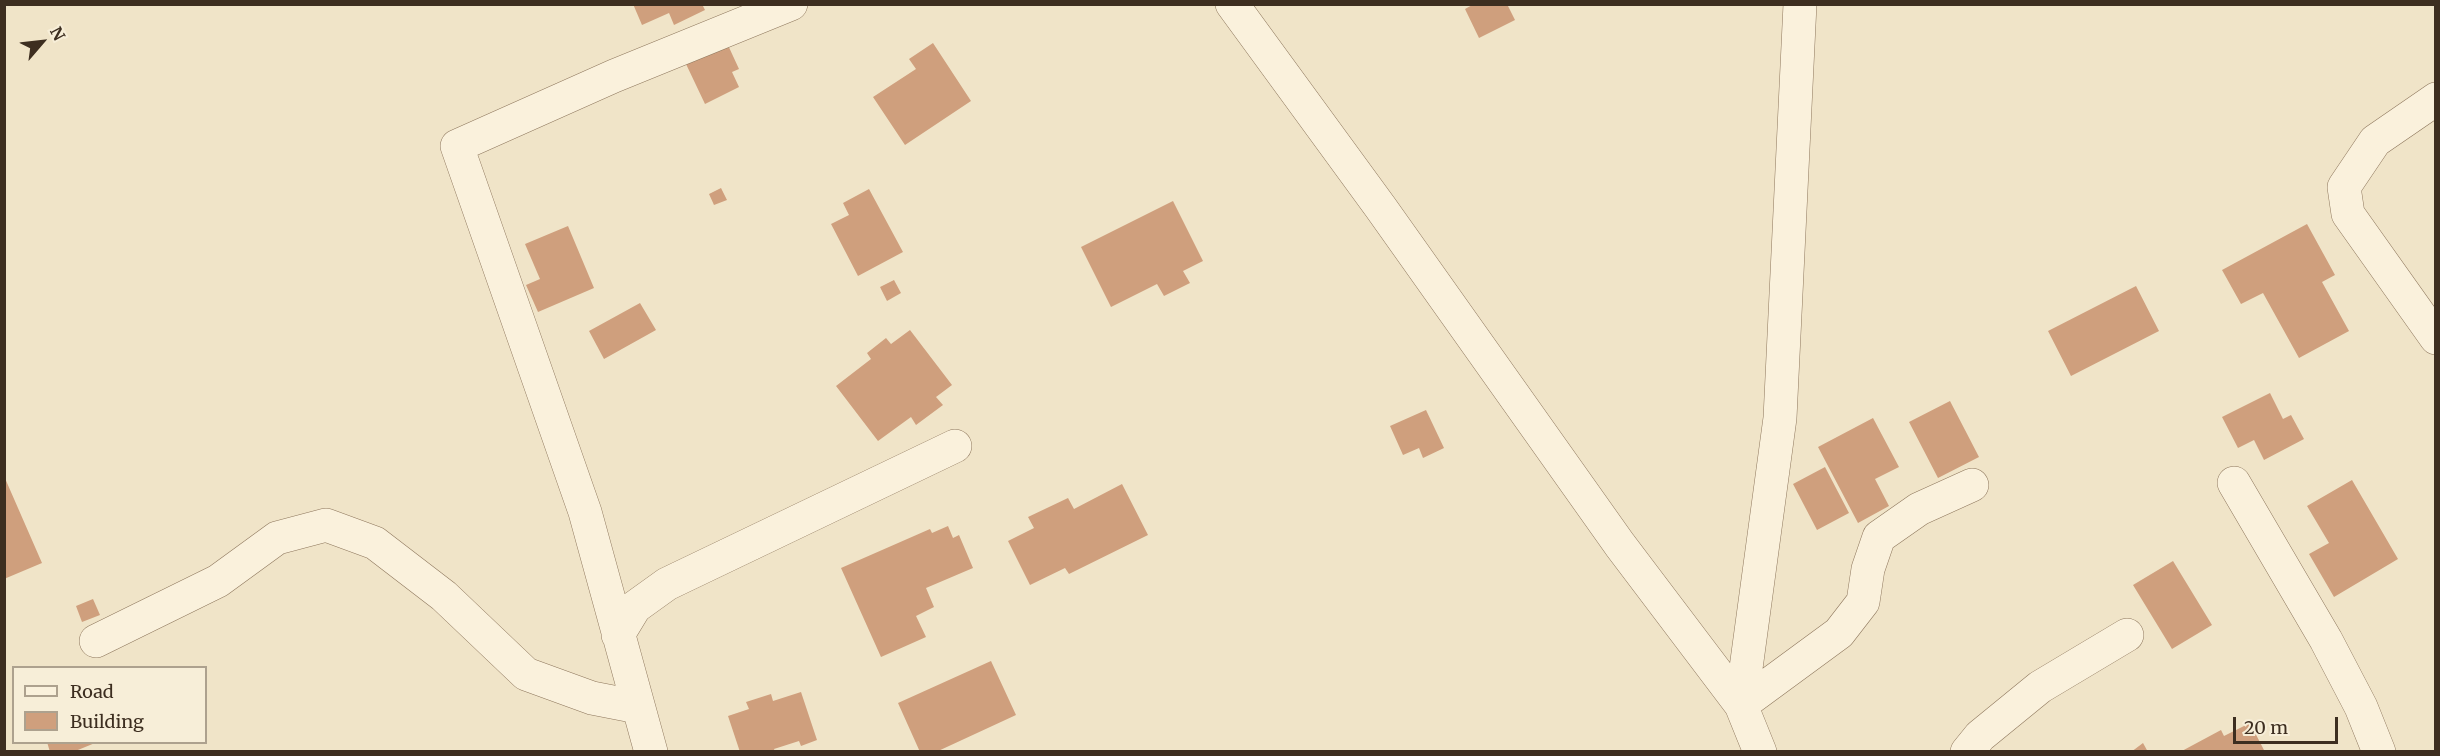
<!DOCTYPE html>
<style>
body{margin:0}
#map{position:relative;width:2440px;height:756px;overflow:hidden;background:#f0e4c8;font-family:Merriweather,serif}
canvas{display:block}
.frame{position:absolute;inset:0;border:6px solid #3d2e20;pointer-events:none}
.legend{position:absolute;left:12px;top:666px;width:195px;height:78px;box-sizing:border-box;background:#f7eed8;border:2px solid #ada18e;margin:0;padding:8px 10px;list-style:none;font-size:18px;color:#3d2e20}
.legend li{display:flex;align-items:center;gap:12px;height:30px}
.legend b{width:30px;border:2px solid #ada18e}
.north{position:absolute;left:12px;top:12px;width:60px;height:60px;-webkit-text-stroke:4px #f7eed8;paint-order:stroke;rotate:62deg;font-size:16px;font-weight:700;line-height:24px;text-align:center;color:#3d2e20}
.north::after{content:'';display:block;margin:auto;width:21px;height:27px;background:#3d2e20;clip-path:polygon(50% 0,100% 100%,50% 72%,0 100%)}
.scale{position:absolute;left:2233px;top:717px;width:105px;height:27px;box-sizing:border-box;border:3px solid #3d2e20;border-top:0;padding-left:8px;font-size:18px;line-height:21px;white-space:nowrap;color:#3d2e20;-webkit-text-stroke:4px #f7eed8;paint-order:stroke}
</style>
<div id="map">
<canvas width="2440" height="756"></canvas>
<div class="frame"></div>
<ul class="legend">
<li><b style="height:8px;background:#faf1dc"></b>Road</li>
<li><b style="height:16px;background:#cf9f7d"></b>Building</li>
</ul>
<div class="north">N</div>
<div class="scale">20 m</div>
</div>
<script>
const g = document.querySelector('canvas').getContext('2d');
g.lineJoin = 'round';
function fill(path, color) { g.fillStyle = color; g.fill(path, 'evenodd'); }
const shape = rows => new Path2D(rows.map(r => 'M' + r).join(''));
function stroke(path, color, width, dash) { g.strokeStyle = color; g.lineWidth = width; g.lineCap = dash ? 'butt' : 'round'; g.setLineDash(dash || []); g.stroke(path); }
fill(shape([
 [633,4,702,4,705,10,674,25,669,13,642,25],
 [1474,4,1507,4,1515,20,1479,38,1465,9],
 [727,43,739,69,732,72,739,87,705,104,686,64],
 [933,43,971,101,905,145,873,97,916,69,909,59],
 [721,188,727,200,714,205,709,194],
 [869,189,903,252,858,276,831,224,849,215,843,203],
 [1173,201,1203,261,1183,271,1190,283,1164,296,1157,284,1111,307,1081,247],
 [2307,224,2335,275,2322,282,2349,331,2299,358,2263,293,2241,304,2222,270],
 [568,226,594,288,538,312,526,285,540,279,525,244],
 [894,280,901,293,887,301,880,287],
 [2136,286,2159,331,2071,376,2048,331],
 [640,303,656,330,604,359,589,331],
 [910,330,952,385,936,397,943,405,916,425,911,417,878,441,836,386,871,359,867,353,886,338,891,344],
 [2270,393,2283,419,2291,415,2304,439,2264,460,2254,440,2238,448,2222,417],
 [1950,401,1979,457,1938,478,1909,422],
 [1426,410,1444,448,1423,458,1419,448,1403,455,1390,426],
 [1873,418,1899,467,1875,479,1889,506,1858,523,1818,447],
 [1825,467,1849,513,1817,530,1793,484],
 [4,476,42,563,4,579],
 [2352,480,2398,559,2334,597,2309,554,2329,543,2307,506],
 [1122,484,1148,535,1069,574,1065,568,1030,585,1008,541,1034,528,1028,517,1068,498,1074,509],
 [948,526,953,538,959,535,973,568,926,588,934,607,916,616,926,637,881,657,841,568,930,529,932,533],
 [2173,561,2212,625,2172,649,2133,585],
 [93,599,100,615,82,622,76,606],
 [991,661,1016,715,936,752,920,752,898,703],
 [801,692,817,740,801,746,799,741,774,749,775,752,740,752,728,716,749,709,746,702,771,694,773,701],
 [2250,723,2265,752,2180,752,2221,730,2224,736],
 [47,742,95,742,95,743,73,752,50,752],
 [2143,743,2148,752,2131,752]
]), '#cf9f7d');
const minor = shape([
 [1232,4,1381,208,1620,545,1741,705,1760,752],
 [2436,99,2375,141,2344,187,2348,214,2436,338],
 [2234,483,2326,640,2361,707,2379,752],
 [618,635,635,607,667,584,955,446],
 [96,641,218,581,277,538,326,525,375,543,444,596,526,674,592,698,638,707],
 [1741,705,1780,418,1800,4],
 [1741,705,1839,633,1863,602,1868,569,1879,537,1919,509,1972,485],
 [651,752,585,512,457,146,614,76,791,4],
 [1967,752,1980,736,2040,687,2127,635]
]);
stroke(minor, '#8d765c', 34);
stroke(minor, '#faf1dc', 33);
</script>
